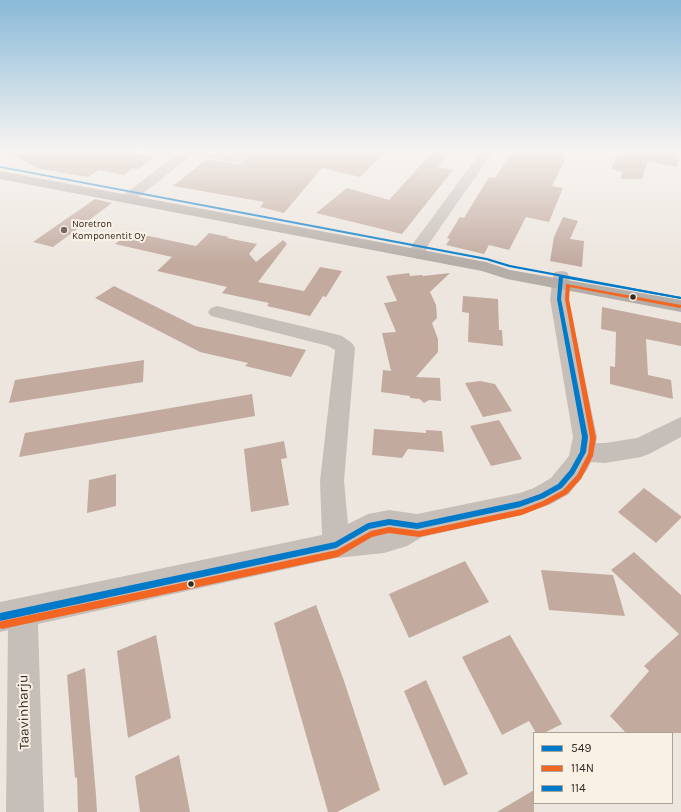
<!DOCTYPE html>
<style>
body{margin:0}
#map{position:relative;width:681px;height:812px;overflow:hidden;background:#ede6df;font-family:Karla,sans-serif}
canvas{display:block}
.legend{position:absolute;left:533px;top:732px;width:140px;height:72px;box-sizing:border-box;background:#faf1e5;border:1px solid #aca299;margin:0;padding:5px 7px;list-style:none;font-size:12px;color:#362b26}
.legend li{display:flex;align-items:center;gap:8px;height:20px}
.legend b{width:20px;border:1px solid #aca299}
</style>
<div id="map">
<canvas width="681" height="812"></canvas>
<ul class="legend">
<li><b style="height:5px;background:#007ac9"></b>549</li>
<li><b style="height:5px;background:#f26522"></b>114N</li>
<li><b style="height:5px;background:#007ac9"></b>114</li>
</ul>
</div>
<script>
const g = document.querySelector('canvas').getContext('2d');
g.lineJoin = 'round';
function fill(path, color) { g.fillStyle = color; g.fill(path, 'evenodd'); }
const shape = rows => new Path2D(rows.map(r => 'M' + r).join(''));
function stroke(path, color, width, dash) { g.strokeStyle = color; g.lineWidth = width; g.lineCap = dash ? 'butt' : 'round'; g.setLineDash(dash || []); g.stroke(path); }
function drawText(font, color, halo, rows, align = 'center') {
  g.font = font + ' Karla,sans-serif'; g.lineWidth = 4; g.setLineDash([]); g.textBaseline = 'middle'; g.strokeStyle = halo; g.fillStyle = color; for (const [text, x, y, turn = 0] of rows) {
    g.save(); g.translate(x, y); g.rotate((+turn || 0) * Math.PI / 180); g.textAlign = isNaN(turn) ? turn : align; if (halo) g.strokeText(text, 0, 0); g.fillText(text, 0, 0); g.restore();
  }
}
fill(shape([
 [130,149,180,149,172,156]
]), '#ced3b8');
fill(shape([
 [0,149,112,149,155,156,138,169,133,168,124,175,99,170,88,177,40,169],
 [219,149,389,149,360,177,322,168,284,213,260,207,264,202,173,186,207,159,237,164,241,163,244,160,241,155,218,150],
 [435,149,453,149,438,167,453,170,402,234,316,213,347,188,389,200],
 [513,149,566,149,563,157,566,157,552,186,563,188,549,222,526,217,509,250,489,245,484,254,446,245,450,239,447,238,460,217,464,218,489,177,495,178],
 [620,149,681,149,681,150,677,167,648,161,642,179,620,179,623,172,611,169],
 [95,199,112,203,53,247,33,242],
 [563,217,578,221,570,239,584,241,582,267,550,261,554,237],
 [130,232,196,246,209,233,229,237,227,238,257,244,249,254,256,262,283,240,287,244,258,282,304,291,320,267,342,271,326,297,323,296,310,316,267,306,269,303,222,293,227,287,157,271,172,257,115,244],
 [409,273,410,276,422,275,423,276,450,273,430,292,436,305,437,318,432,323,438,339,438,352,416,377,440,378,441,401,429,400,424,403,420,399,410,398,410,396,381,392,383,370,391,371,382,333,396,332,384,303,397,301,386,276],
 [114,286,195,326,306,350,291,377,245,366,248,363,200,352,95,298],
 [463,296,498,299,499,330,502,330,503,346,468,342,469,313,462,312],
 [602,307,681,323,681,346,646,339,648,375,671,380,673,399,610,384,610,366,615,367,616,332,601,329],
 [144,360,143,382,9,403,15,380],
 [480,381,495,384,512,411,483,417,465,383],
 [252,394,255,416,19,457,25,433],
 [499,420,522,459,491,466,470,426],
 [374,429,426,433,426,430,442,431,444,452,408,449,402,458,372,455],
 [284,441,287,458,281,459,289,505,251,512,244,449],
 [116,474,116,506,87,513,89,480],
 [644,488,681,516,681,518,656,543,618,512],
 [634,552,681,595,681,733,626,733,610,716,649,671,644,666,679,634,611,570],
 [465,561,489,602,409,638,389,594],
 [541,570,613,575,625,616,549,610],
 [316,605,343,678,380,790,337,812,328,812,274,623],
 [156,635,171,718,128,738,117,651],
 [510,635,562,724,544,733,536,733,529,721,502,735,462,657],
 [85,668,96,795,97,812,78,812,77,777,75,778,67,675],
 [426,680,468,774,444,786,404,691],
 [179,755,190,812,140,812,135,776],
 [534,790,534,812,497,812]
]), '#c2aa9f');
fill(shape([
 [184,149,202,149,237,155,241,156,243,159,241,162,237,163,192,155,132,202,127,203,122,202,120,199,122,196,184,149],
 [483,149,495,149,428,245,424,257,418,259,412,257,410,254,412,245,483,149],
 [561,271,567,272,569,276,568,299,597,437,596,443,605,443,637,438,681,417,681,437,649,454,641,457,605,463,591,462,587,470,569,494,551,504,520,515,422,537,407,546,384,553,336,558,38,624,44,812,6,812,8,630,0,632,0,602,322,535,320,481,335,350,328,346,211,316,208,312,211,308,217,306,335,334,342,336,352,343,355,348,344,481,348,524,368,514,389,510,417,514,520,493,534,488,551,478,569,456,573,437,550,299,553,276,555,272,561,271]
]), '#c6beb8');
fill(shape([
 [0,171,486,262,510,270,681,300,681,312,507,279,482,271,0,179,0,171]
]), '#b5ada7');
fill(shape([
 [559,275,681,297,681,299,563,278,561,299,588,437,586,452,574,474,562,488,544,498,520,507,417,529,389,525,369,529,336,548,0,621,0,613,335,542,368,523,389,519,417,523,520,501,540,494,558,484,570,470,580,452,582,437,557,299,559,275]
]), '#007ac9');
fill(shape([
 [566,284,681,305,681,307,680,308,570,287,569,299,596,438,593,456,581,479,567,494,547,505,522,515,419,537,389,533,372,537,338,557,2,629,0,628,0,622,2,621,337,550,371,531,389,527,419,531,522,509,543,501,563,490,577,475,588,454,590,438,565,299,566,284]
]), '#f26522');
fill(shape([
 [0,166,487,258,510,265,681,297,681,299,509,267,486,260,1,168,0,168,0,166]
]), '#007ac9');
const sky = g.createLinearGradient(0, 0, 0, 263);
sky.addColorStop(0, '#89b9d8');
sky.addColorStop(0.57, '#f7f4f1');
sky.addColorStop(1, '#f7f4f100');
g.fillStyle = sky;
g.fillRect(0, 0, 681, 263);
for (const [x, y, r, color] of [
 [64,230,4,"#766c67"],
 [633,297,3.5,"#362b26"],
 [191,584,3.5,"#362b26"]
]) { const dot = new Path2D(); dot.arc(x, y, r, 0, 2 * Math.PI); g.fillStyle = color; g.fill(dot); stroke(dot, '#faf1e5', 1.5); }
drawText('10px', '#362b26', '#faf1e5', [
 ["Noretron",72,224],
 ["Komponentit Oy",72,236]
], 'left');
drawText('14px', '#362b26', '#faf1e5', [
 ["Taavinharju",24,712,-91]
]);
</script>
